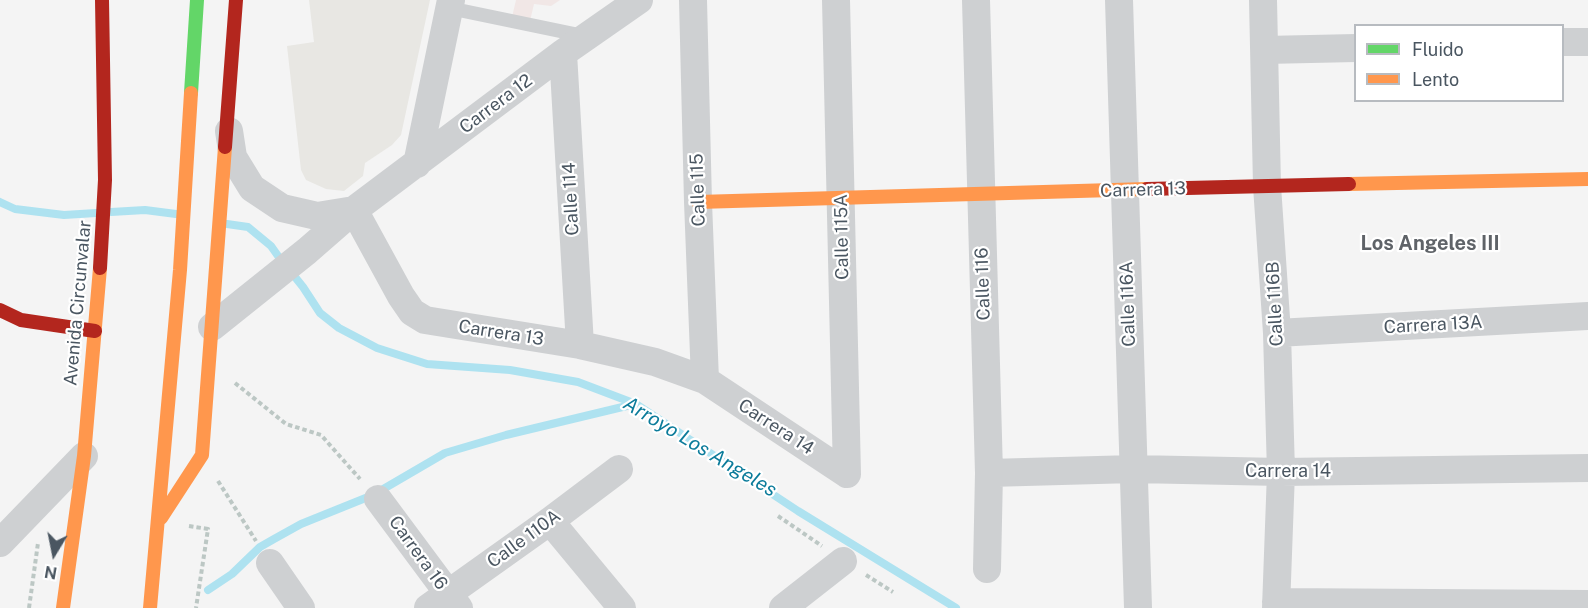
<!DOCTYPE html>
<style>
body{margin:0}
#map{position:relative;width:1588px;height:608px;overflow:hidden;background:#f4f4f4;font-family:"Public Sans",sans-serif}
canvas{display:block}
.legend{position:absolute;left:1354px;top:24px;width:210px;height:78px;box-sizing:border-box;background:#fff;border:2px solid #b7bbc0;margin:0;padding:8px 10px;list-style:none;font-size:18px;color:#4a5661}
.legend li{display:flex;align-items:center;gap:12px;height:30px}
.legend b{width:30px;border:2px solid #b7bbc0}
.north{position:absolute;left:24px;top:524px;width:60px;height:60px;-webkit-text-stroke:4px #fff;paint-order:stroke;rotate:190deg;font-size:16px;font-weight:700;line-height:24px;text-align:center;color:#4a5661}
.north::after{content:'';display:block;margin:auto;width:21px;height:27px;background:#4a5661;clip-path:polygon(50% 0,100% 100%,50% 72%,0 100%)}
</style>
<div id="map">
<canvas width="1588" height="608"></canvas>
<ul class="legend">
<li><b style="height:8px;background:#63d668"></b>Fluido</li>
<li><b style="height:8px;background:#ff974d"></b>Lento</li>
</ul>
<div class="north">N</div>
</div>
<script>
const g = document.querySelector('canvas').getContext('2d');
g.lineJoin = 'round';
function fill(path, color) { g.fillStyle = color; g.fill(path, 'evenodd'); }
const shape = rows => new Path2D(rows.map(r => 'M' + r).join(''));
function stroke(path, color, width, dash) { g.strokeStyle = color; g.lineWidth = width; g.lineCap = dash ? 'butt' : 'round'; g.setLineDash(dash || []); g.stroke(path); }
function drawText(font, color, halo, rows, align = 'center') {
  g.font = font + ' "Public Sans",sans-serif'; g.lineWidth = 4.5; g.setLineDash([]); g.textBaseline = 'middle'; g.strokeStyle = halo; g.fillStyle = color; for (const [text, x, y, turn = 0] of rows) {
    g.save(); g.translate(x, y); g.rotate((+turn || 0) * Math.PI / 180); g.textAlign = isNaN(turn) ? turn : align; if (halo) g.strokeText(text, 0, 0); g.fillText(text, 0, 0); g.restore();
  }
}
fill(shape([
 [309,0,430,0,401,135,392,145,365,163,363,176,344,191,326,189,306,180,301,170,287,46,314,42]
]), '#e8e7e3');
fill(shape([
 [516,0,560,0,551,6,534,4,530,21,512,17]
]), '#f1e7e6');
stroke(shape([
 [0,202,15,209,64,215,96,213],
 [111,212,145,210,176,214],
 [227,224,248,227,271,246,283,263],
 [291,272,303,287,320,313,339,328,377,348,427,364,510,370,578,382,636,404,798,511,956,608],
 [208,590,232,574,260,547,274,539,301,524,373,495,445,453,506,435,635,404]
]), '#aee2f0', 8);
stroke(shape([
 [235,383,286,424,321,435,360,479],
 [218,481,256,541],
 [778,516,822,546],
 [189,526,208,529,196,608],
 [866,575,893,592],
 [29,608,38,543]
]), '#bcc7c4', 4, [4.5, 3]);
stroke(shape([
 [449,8,584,36]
]), '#ced0d2', 14);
stroke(shape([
 [693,0,698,202,705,380],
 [836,0,847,474],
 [976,0,989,473,987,569],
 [1119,0,1138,608],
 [1263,0,1267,186,1277,333,1281,472,1276,608],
 [1562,42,1588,42],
 [1265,50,1356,48],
 [563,53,580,345],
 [229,131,233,157,252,188,282,208,317,216,354,210],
 [417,164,451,0],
 [354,210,401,296,412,312,425,320,580,345,655,362,705,380,847,474],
 [212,327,307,251,354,210,563,53,639,0],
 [1277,333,1588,316],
 [989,473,1134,469,1281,472,1588,468],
 [378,499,459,608],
 [550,521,622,608],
 [0,543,84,456],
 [270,563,301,608],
 [1276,602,1588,604],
 [428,608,550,521,619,469],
 [783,608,843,561]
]), '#ced0d2', 28);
stroke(shape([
 [191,93,197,0]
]), '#63d668', 14);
stroke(shape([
 [1349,184,1588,179],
 [698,202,1147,189],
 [161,518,202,455,225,147],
 [63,608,84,456,100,268],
 [150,608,180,270,191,93]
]), '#ff974d', 14);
stroke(shape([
 [225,147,236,0],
 [1147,189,1349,184],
 [100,268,105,180,102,0],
 [0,310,21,320,95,331]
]), '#b3261e', 14);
drawText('18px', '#4a5661', '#fff', [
 ["Carrera 12",496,104,-37],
 ["Calle 115",698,190,-92],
 ["Carrera 13",1143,190,-2],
 ["Calle 114",571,199,-93],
 ["Calle 115A",842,237,-91],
 ["Calle 116",983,284,-92],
 ["Avenida Circunvalar",78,303,-85],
 ["Calle 116A",1128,304,-92],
 ["Calle 116B",1275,304,-93],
 ["Carrera 13A",1433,325,-3],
 ["Carrera 13",501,333,9],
 ["Carrera 14",776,427,33],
 ["Carrera 14",1288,471],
 ["Calle 110A",524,539,-36],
 ["Carrera 16",418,553,54]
]);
drawText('bold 20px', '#5f6368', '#fff', [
 ["Los Angeles III",1430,244]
]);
drawText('italic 20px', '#0c7c9b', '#fff', [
 ["Arroyo Los Angeles",700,447,31]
]);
</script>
